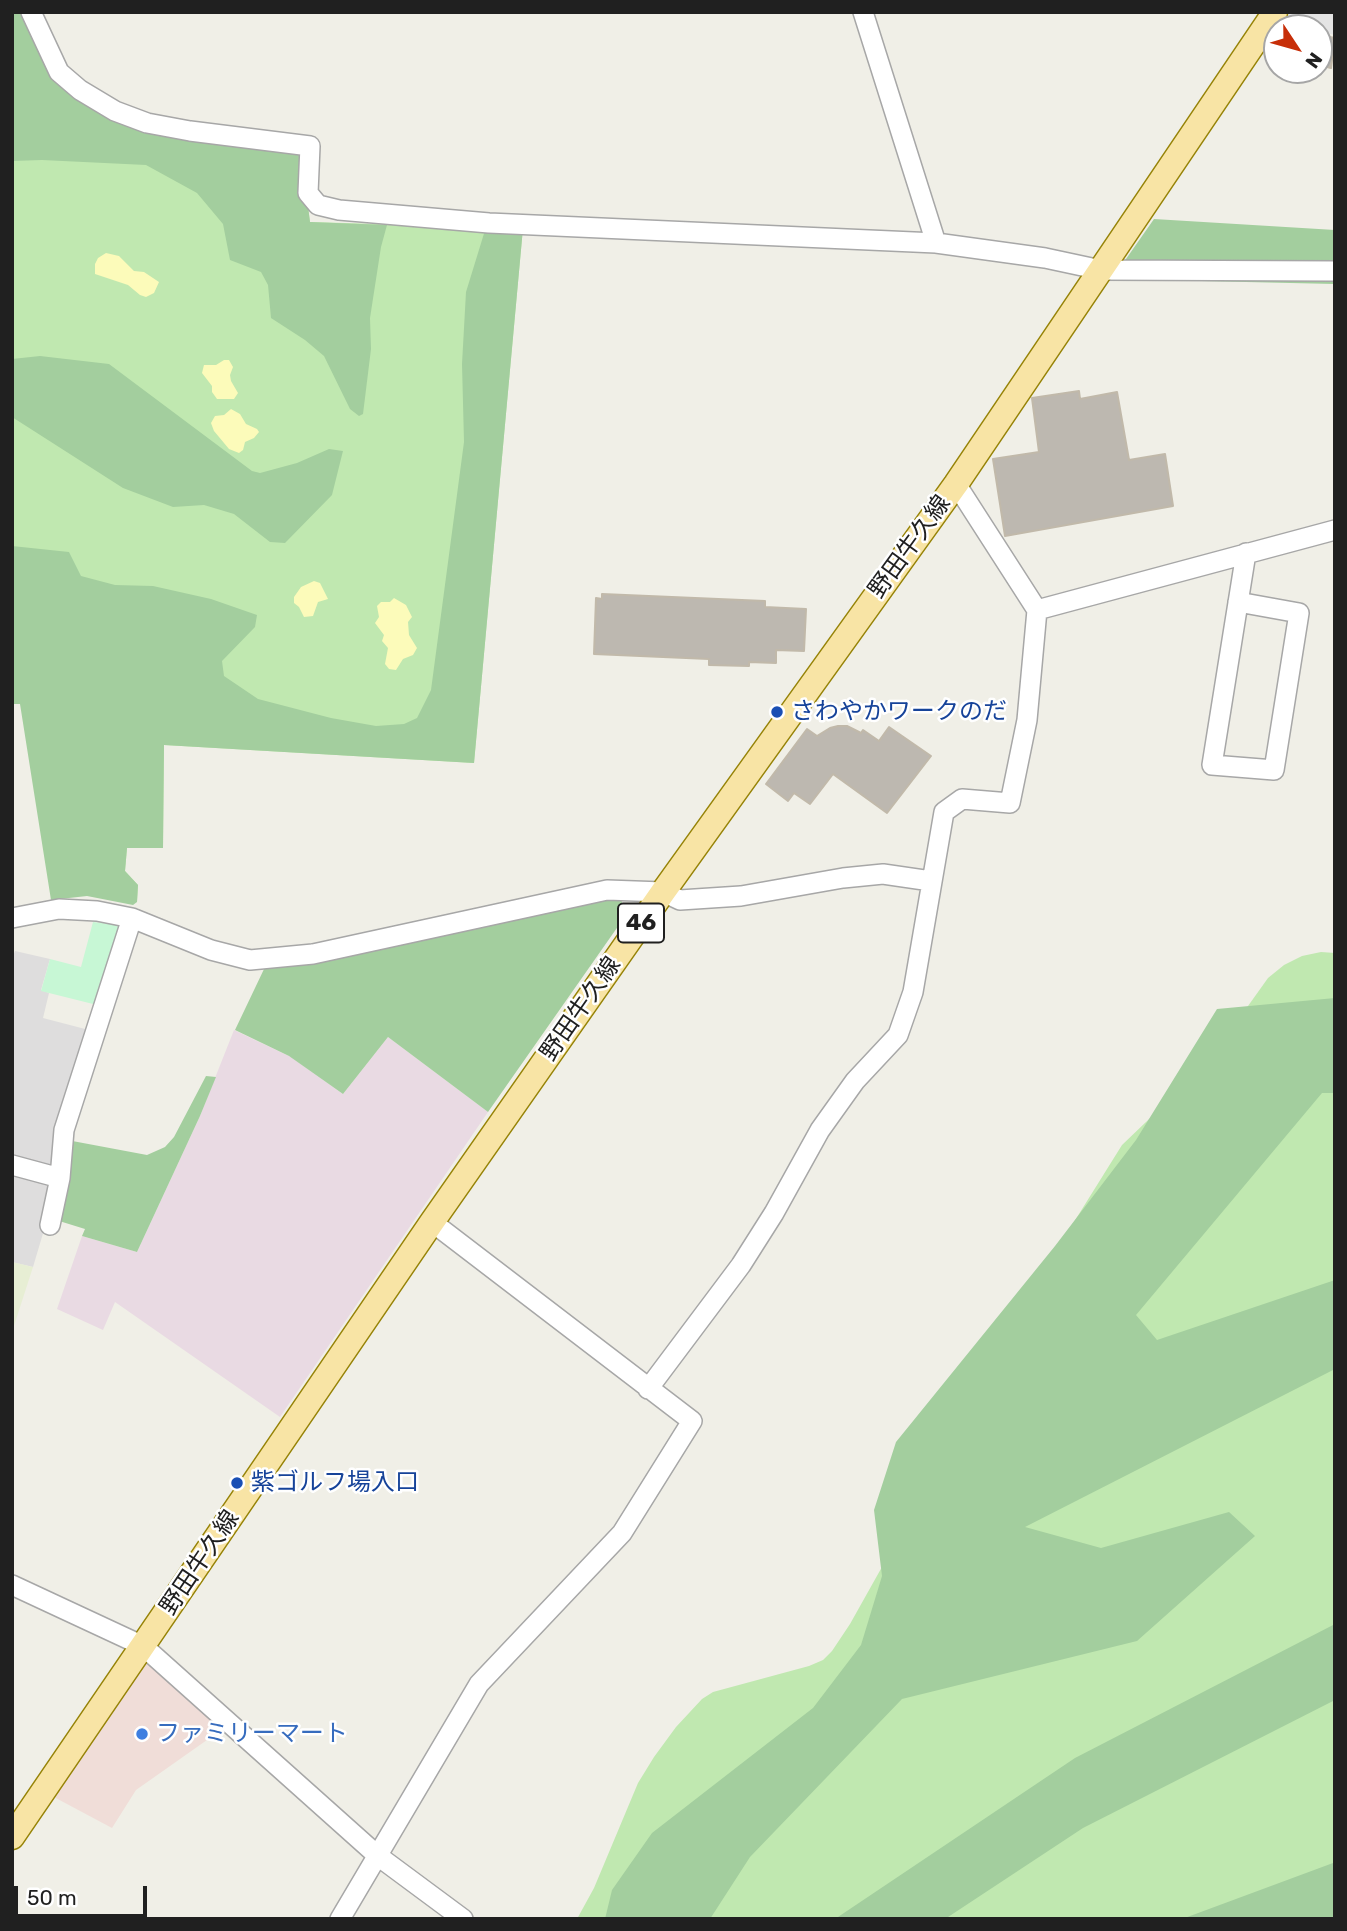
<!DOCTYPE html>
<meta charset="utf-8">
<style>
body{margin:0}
#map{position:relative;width:1347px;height:1931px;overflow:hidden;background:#f0efe7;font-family:Rubik,sans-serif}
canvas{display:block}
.frame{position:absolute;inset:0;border:14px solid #202020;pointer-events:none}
.north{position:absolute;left:1263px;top:14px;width:70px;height:70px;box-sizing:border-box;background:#fff;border:2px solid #a6a6a6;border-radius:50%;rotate:126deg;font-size:19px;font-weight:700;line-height:28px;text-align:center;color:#202020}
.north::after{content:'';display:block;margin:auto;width:24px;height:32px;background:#c72f09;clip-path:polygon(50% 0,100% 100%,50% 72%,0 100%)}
.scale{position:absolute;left:14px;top:1886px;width:133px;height:32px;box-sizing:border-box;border:4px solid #202020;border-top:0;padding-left:9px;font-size:21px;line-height:24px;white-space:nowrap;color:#202020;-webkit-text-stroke:5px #fff;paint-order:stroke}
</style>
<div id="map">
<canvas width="1347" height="1931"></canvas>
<div class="frame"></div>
<div class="north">N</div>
<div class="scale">50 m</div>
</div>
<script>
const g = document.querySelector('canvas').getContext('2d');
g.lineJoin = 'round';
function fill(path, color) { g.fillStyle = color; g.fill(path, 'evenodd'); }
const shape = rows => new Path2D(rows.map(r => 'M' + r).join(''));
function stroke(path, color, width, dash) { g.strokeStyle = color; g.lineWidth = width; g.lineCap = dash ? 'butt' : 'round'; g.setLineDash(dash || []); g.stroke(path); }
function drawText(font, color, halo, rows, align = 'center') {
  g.font = font + ' Rubik,"Noto Sans JP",sans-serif'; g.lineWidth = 5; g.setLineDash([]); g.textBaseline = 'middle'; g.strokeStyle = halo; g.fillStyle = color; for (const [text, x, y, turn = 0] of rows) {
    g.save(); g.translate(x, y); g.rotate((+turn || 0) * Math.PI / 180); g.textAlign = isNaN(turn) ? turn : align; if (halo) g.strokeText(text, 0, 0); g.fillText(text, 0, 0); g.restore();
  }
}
fill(shape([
 [15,951,50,959,41,990,49,993,43,1018,89,1030,53,1162,47,1166,12,1157,12,959],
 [12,1173,46,1181,50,1188,44,1230,33,1267,12,1262]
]), '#dedddd');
fill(shape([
 [146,1660,224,1728,136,1790,112,1828,52,1796]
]), '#f0ddd8');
fill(shape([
 [234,1030,291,1057,343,1094,388,1037,488,1112,280,1417,115,1302,103,1330,57,1309,82,1236,137,1252,200,1116]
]), '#e9dae3');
fill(shape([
 [12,1262,33,1267,12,1332]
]), '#e7eed4');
fill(shape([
 [12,23,86,102,301,152,310,222,523,228,474,763,164,745,163,848,127,848,125,871,138,885,137,902,12,607],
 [1321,952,1335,953,1335,1919,577,1919,594,1888,638,1783,654,1757,676,1727,702,1699,713,1692,809,1666,823,1660,832,1651,850,1624,961,1426,1049,1262,1122,1145,1194,1076,1243,1013,1268,978,1284,965,1302,956]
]), '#c0e8b0');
fill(shape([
 [12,12,24,12,86,102,301,152,310,222,387,225,381,247,370,318,371,349,363,414,359,416,350,409,324,356,305,340,271,318,268,285,261,272,230,260,223,224,197,193,146,165,42,160,12,161],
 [1154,219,1335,230,1335,284,1112,279],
 [486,227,523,228,474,763,164,745,163,848,127,848,125,871,138,885,137,902,133,905,87,896,51,900,20,704,12,704,12,546,69,552,81,576,115,585,153,586,211,599,257,615,255,627,222,661,224,676,258,699,331,718,376,726,404,724,417,718,431,690,464,442,462,364,466,292],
 [40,356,109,364,252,471,260,473,297,463,329,449,343,451,332,495,285,543,270,542,234,514,204,505,173,507,123,488,12,417,12,359],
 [600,898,621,899,626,915,488,1112,388,1037,343,1094,289,1056,235,1030,265,967],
 [1335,998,1335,1093,1322,1093,1136,1315,1157,1340,1335,1280,1335,1369,1025,1527,1101,1548,1229,1512,1255,1536,1137,1641,902,1699,750,1857,710,1919,605,1919,612,1890,652,1833,813,1708,861,1645,882,1576,874,1510,896,1442,1055,1246,1136,1140,1217,1009],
 [206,1076,216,1077,200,1116,137,1252,82,1236,85,1229,56,1220,67,1140,147,1155,165,1147,174,1137],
 [1335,1624,1335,1700,1083,1828,945,1919,835,1919,1075,1758],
 [1335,1862,1335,1919,1182,1919,1333,1863]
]), '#a3ce9e');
fill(shape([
 [106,253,119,256,134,271,144,272,159,282,154,293,146,297,140,295,128,285,95,274,95,264,98,258],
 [224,360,229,360,233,367,230,375,231,381,238,393,234,399,217,399,212,392,212,386,202,373,204,365,216,365],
 [231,409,240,414,246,424,257,429,259,432,254,438,245,442,243,450,239,453,229,449,214,431,211,423,215,416,224,415],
 [314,581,320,583,328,599,318,602,313,616,304,617,299,607,294,603,294,597,301,587],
 [394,598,406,605,412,617,408,622,409,635,417,648,413,655,403,659,396,670,389,669,385,664,388,648,382,641,384,635,375,623,379,617,377,606,381,602,390,602]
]), '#fcfbba');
fill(shape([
 [93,922,118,925,121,931,97,1005,41,991,50,959,81,967]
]), '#c7f7d5');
fill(shape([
 [1291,12,1335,12,1335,35,1319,31,1319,28,1305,28,1283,23]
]), '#e4e4e4');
const building = shape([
 [1319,35,1335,38,1331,68,1319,65,1319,35],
 [1079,391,1080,399,1117,392,1129,460,1165,454,1173,506,1005,536,993,459,1039,452,1032,398,1079,391],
 [602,594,765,601,765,607,806,609,804,651,776,650,776,663,749,662,749,666,709,665,709,659,594,654,596,598,602,599,602,594],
 [838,726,847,726,861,733,863,730,879,741,889,727,931,756,887,813,833,774,810,804,794,793,788,801,766,784,807,729,817,736,830,728,838,726]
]);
fill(building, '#bdb8b0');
stroke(building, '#c1b9aa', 2);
const minor = shape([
 [31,12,59,72,80,90,115,111,147,123,190,131,310,146,308,193,318,205,339,210,489,223,936,243,1045,258,1101,270,1335,271],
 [863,12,936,243],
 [1238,602,1299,613,1274,770,1212,765,1246,553],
 [1037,610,1335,530],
 [12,918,59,909,97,911,132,918,211,950,250,960,313,954,607,890,663,892,680,900,741,896,843,878,883,874,931,881],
 [12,1165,60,1178],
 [50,1225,60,1178,64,1130,132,918],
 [648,1389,741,1265,774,1213,820,1130,855,1081,898,1035,913,992,944,812,962,799,1010,803,1027,720,1037,610,956,484],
 [12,1585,143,1646,378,1856,463,1919],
 [340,1919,479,1684,622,1533,692,1421,432,1222]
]);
const major = shape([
 [12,1837,432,1222,663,892,956,484,1275,12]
]);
stroke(minor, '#a7a7a7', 22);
stroke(major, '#968307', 27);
stroke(minor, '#fff', 19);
stroke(major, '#f8e4a5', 24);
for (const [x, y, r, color] of [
 [777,712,7,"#1a4fb4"],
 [237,1483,7,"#1a4fb4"],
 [142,1734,7,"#3f7fe0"]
]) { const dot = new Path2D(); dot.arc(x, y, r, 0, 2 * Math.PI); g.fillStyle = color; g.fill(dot); stroke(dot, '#fff', 2.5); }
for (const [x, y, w] of [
 [641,923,46]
]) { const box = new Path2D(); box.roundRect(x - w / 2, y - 19.5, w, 39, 5); g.fillStyle = '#fff'; g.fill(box); stroke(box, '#202020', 2); }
drawText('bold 23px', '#202020', null, [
 ["46",641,923]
]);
drawText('24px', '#202020', '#fff', [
 ["野田牛久線",910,547,-54],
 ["野田牛久線",581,1009,-55],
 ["野田牛久線",200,1563,-56]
]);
drawText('24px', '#164399', '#fff', [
 ["さわやかワークのだ",791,712],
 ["紫ゴルフ場入口",251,1483]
], 'left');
drawText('24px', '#366cbe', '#fff', [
 ["ファミリーマート",156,1734]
], 'left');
</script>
